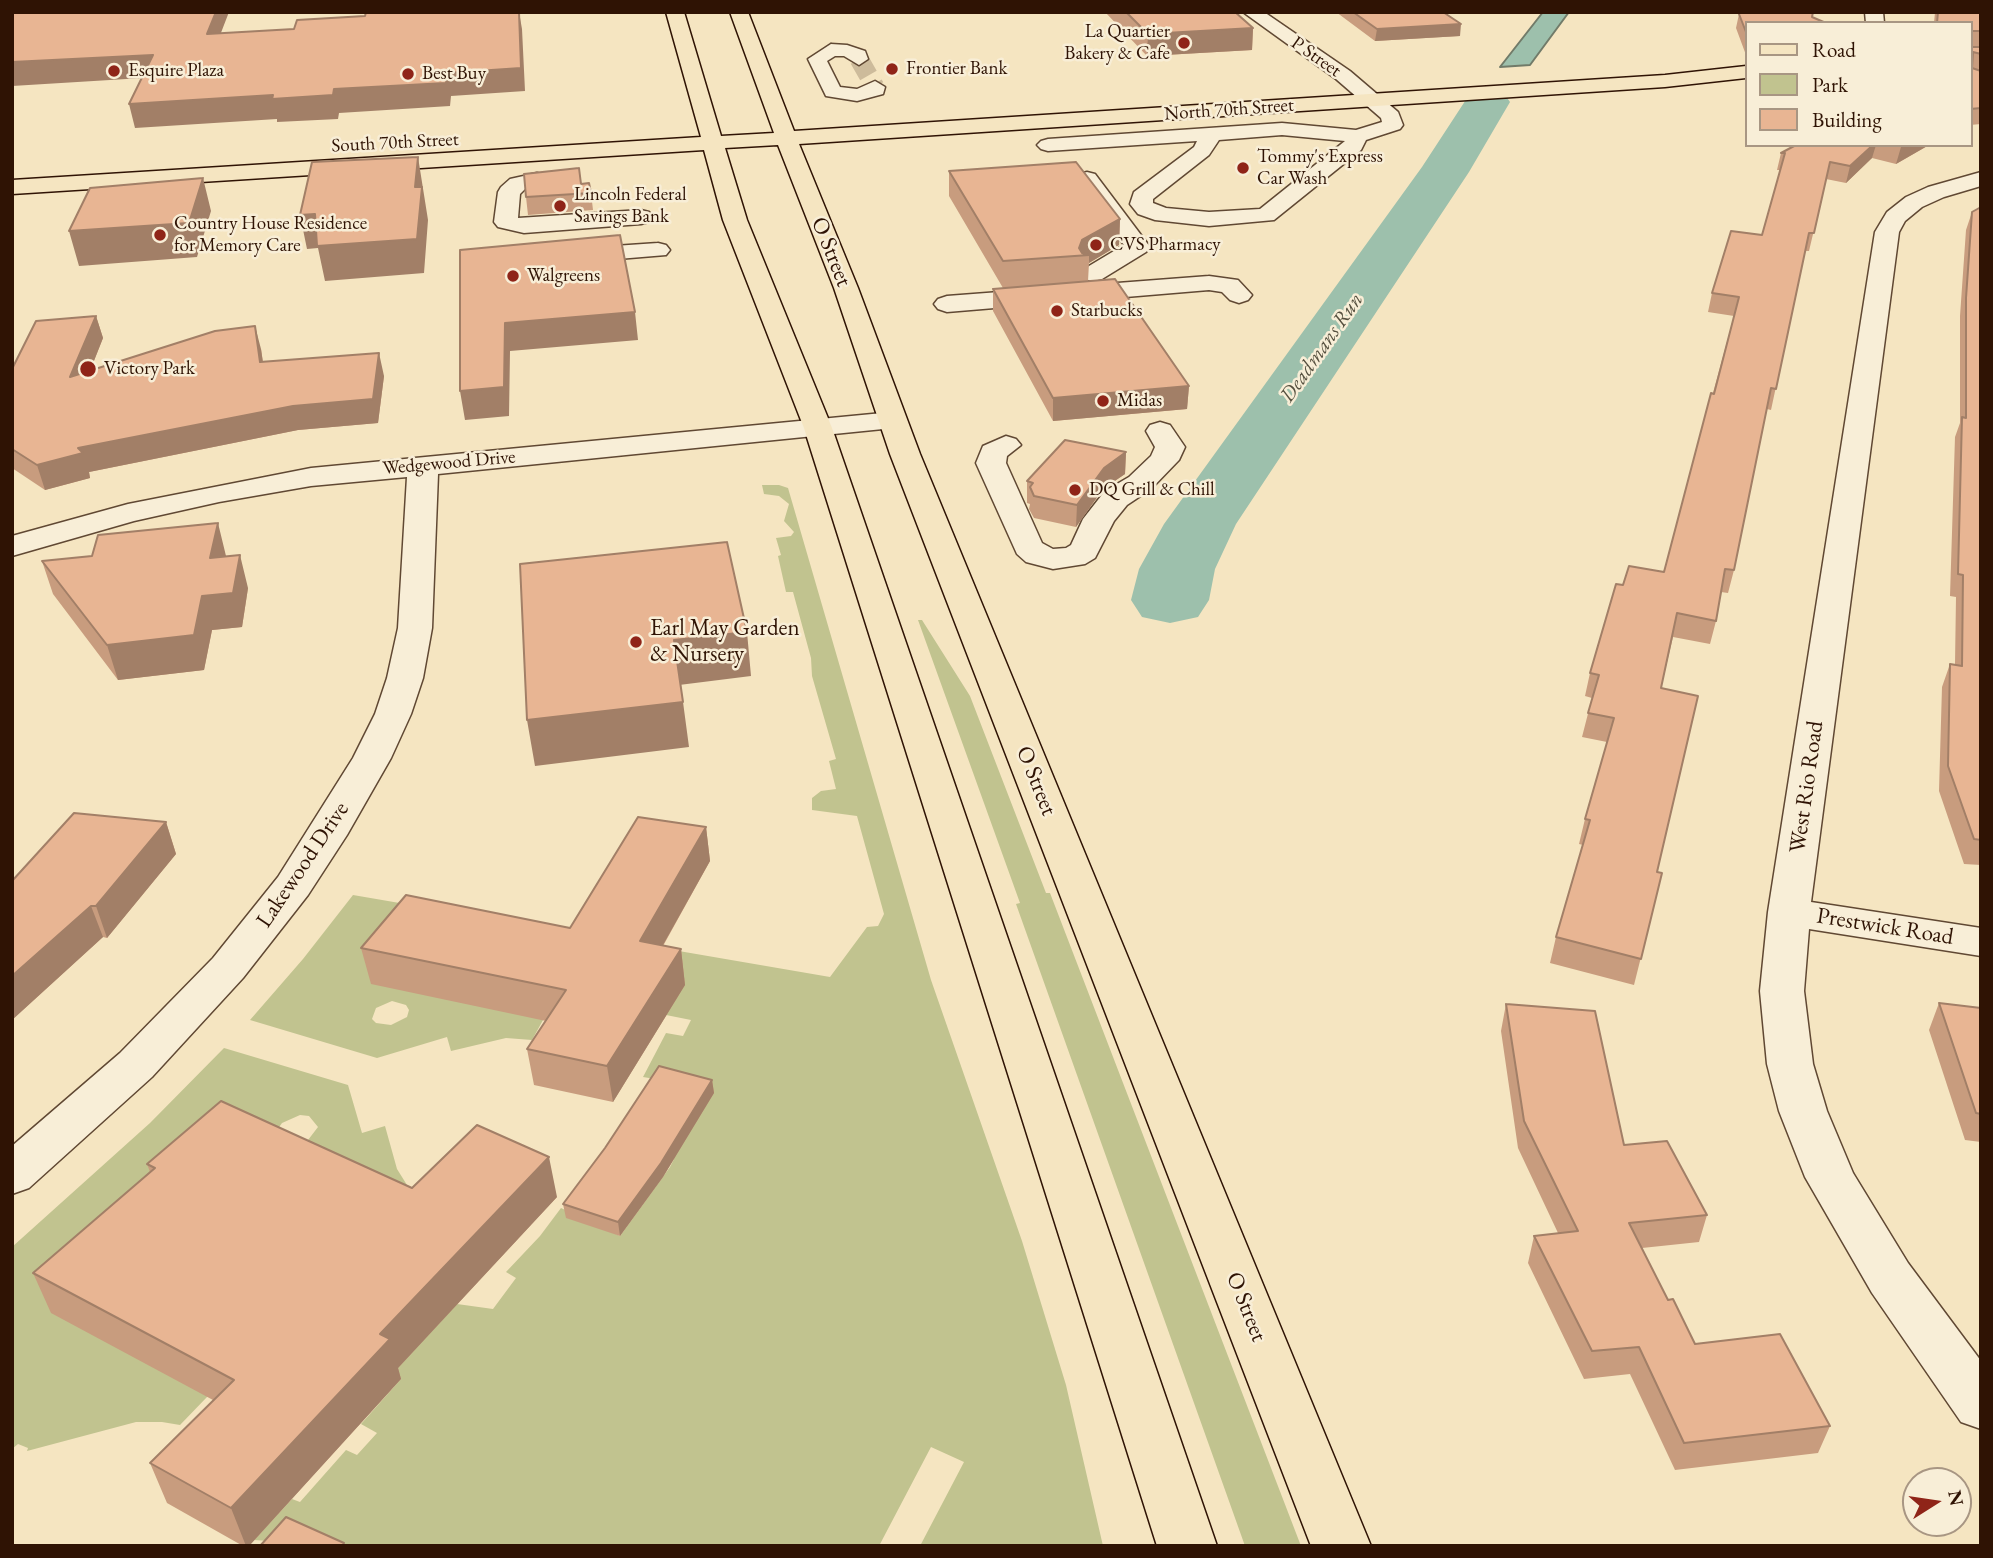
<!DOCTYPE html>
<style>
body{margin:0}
#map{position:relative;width:1993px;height:1558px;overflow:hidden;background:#f5e5c1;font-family:"EB Garamond",serif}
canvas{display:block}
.frame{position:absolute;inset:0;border:14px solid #2f1304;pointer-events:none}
.legend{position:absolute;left:1745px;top:21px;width:228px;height:126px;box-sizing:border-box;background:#f8eed7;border:2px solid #a89683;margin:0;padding:9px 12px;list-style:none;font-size:21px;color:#2f1304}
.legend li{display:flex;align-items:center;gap:14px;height:35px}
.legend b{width:35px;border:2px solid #a89683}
.north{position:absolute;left:1902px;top:1467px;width:70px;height:70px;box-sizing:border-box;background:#f8eed7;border:2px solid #a89683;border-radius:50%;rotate:78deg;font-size:19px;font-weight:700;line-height:28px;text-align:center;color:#2f1304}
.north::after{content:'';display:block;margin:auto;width:24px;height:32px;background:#8f2418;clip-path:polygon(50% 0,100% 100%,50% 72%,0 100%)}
</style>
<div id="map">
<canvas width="1993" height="1558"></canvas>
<div class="frame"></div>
<ul class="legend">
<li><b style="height:9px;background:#f5e5c1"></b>Road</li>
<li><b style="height:19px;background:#c1c38f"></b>Park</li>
<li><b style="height:19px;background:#e8b593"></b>Building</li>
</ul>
<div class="north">N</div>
</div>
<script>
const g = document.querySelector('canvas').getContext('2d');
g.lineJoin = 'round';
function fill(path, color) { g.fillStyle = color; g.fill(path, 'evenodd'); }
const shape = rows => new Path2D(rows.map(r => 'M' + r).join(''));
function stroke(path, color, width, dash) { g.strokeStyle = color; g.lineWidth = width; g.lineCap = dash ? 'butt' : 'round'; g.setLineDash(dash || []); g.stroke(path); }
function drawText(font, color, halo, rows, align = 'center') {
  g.font = font + ' "EB Garamond",serif'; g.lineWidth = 5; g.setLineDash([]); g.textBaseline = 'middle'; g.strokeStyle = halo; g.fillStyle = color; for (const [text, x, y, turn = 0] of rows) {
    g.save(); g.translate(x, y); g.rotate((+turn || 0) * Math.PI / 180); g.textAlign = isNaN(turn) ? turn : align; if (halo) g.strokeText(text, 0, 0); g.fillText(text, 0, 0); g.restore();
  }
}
fill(shape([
 [762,485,779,485,788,488,931,980,1022,1241,1066,1385,1103,1546,920,1546,964,1462,931,1447,879,1546,292,1546,285,1542,254,1540,292,1499,300,1502,346,1450,357,1455,377,1433,361,1424,401,1379,207,1397,180,1425,162,1422,136,1422,27,1451,28,1448,18,1444,12,1449,12,1247,150,1123,224,1048,348,1085,362,1133,385,1126,397,1169,407,1185,416,1190,428,1335,457,1304,493,1309,516,1278,506,1272,540,1236,561,1208,620,1236,670,1167,674,1159,661,1080,643,1077,666,1033,683,1036,691,1020,666,1015,543,1020,532,1040,506,1038,451,1051,447,1037,377,1058,250,1020,303,959,353,895,830,977,867,927,878,926,884,914,857,816,812,810,812,798,821,791,836,789,829,761,836,759,812,676,811,658,793,592,786,592,778,556,781,555,776,538,791,536,794,532,784,521,789,504,779,496,764,494],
 [392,1001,406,1005,409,1010,407,1017,391,1025,376,1023,372,1019,376,1008],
 [300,1115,309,1116,318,1127,308,1140,298,1144,277,1130,282,1123],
 [918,620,922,620,970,696,1046,893,1050,893,1301,1546,1245,1546,1016,904,1020,903]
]), '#c1c38f');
const water = shape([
 [1543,12,1569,12,1530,65,1500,67,1543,12]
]);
fill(water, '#9dc0ac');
stroke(water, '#717b69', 2);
fill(shape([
 [1487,88,1503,92,1510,102,1469,172,1236,524,1215,569,1209,600,1198,617,1170,623,1142,617,1131,600,1139,569,1164,524,1422,167,1471,92,1487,88]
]), '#9dc0ac');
stroke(shape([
 [859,59,875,87]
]), '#cdbb9b', 19, [19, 10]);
const minor = shape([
 [1243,12,1264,12,1350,71,1398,112,1403,125,1400,129,1366,140,1361,150,1274,220,1209,226,1155,220,1138,214,1130,204,1134,192,1194,147,1197,141,1048,151,1041,149,1037,145,1041,141,1048,139,1282,123,1356,130,1382,122,1381,118,1336,79,1243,12],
 [1282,135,1345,141,1260,209,1209,212,1166,208,1153,203,1153,199,1209,155,1219,140,1282,135],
 [1865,12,1883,12,1884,23,1866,23,1865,12],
 [831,44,847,45,865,51,868,59,859,65,844,56,835,56,827,61,840,87,857,89,875,81,885,87,883,94,857,101,826,96,808,59,831,44],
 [1087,172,1095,174,1150,247,1146,252,1102,279,1093,281,1084,279,1081,274,1084,269,1124,245,1076,179,1079,174,1087,172],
 [1981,172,1981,186,1944,197,1922,207,1905,221,1899,232,1811,902,1981,928,1981,956,1809,929,1804,991,1813,1064,1827,1111,1853,1173,1908,1263,1981,1361,1981,1429,1961,1422,1872,1293,1805,1177,1779,1111,1767,1064,1760,991,1768,912,1875,232,1887,212,1906,197,1928,187,1981,172],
 [537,173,545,175,548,180,545,185,525,189,520,194,518,218,641,210,649,212,653,217,649,222,641,224,524,233,498,227,494,222,498,192,501,187,510,179,537,173],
 [658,243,666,245,670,250,666,255,570,263,561,261,558,256,561,251,570,249,658,243],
 [1209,276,1238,280,1252,295,1248,300,1239,303,1230,300,1222,292,1209,290,947,312,938,309,934,304,938,299,947,296,1209,276],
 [893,412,903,415,907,421,903,427,438,474,432,628,423,678,411,714,391,758,347,835,308,895,243,978,152,1077,29,1188,12,1194,12,1146,120,1053,213,958,278,877,353,758,375,714,387,678,398,628,407,477,311,486,219,502,134,521,12,556,12,536,128,504,311,468,893,412],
 [1160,422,1170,425,1185,447,1179,460,1151,489,1127,505,1114,521,1095,558,1085,564,1053,569,1026,562,1017,554,976,463,983,446,1006,436,1016,439,1021,445,1007,456,1006,463,1042,543,1053,549,1066,548,1071,545,1083,519,1105,491,1129,477,1151,456,1155,447,1146,431,1150,425,1160,422]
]);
const major = shape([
 [666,12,684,12,721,136,774,133,730,12,748,12,794,131,1665,75,1746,66,1746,78,1665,87,799,144,858,288,920,454,1371,1546,1311,1546,890,454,834,288,778,145,725,148,747,220,832,428,1217,1546,1157,1546,804,428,723,220,704,150,12,194,12,180,701,137,666,12]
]);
stroke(minor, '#604833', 3);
stroke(major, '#2f1304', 3);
fill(minor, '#f8eed7');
fill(major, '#f5e5c1');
fill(shape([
 [1105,12,1235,12,1253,28,1252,50,1147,56],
 [1336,12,1443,12,1460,36,1375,41],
 [1935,12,1981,12,1981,46,1972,46,1981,47,1981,124,1970,125,1970,23,1934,23],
 [1739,14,1746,23,1746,55,1736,28],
 [1796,145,1929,145,1896,164,1872,158,1846,183,1826,179,1809,251,1805,251,1771,410,1767,409,1734,570,1728,593,1721,592,1716,621,1710,644,1673,637,1661,688,1657,872,1662,873,1634,985,1550,963,1556,937,1583,845,1579,844,1585,819,1607,742,1582,737,1592,698,1585,696,1590,673,1623,585,1664,572,1734,316,1708,312,1712,293,1762,235,1780,170,1777,170,1781,153],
 [949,171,1120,219,1119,245,1089,263,1088,281,1189,386,1187,409,1053,421,993,311,993,289,1003,288,949,196],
 [581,184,591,193,593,210,528,215,526,197],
 [1981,207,1981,865,1964,864,1939,791,1942,687,1950,664,1955,664,1956,597,1950,596,1955,437,1960,423,1960,316,1966,230,1972,212],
 [96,316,103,338,90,371,261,349,263,362,384,376,378,423,298,430,89,472,90,478,45,490,12,468,12,369],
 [1126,452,1125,474,1103,489,1076,527,1034,518,1029,509,1030,504,1027,503,1027,481],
 [42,561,248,588,242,627,212,630,204,670,118,680,53,594],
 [166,822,176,854,107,938,103,937,12,1020,12,881],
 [706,827,710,861,663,946,681,949,685,985,613,1102,534,1085,527,1049,546,1021,371,984,361,948,570,928],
 [1939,1003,1981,1008,1981,1142,1965,1140,1929,1030],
 [1506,1004,1624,1145,1707,1215,1699,1242,1642,1248,1668,1300,1695,1344,1830,1426,1818,1453,1675,1470,1630,1374,1584,1379,1528,1263,1534,1236,1558,1233,1518,1148,1501,1031],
 [712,1080,714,1093,663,1177,620,1236,566,1218,563,1204],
 [147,1164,412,1188,557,1197,398,1368,401,1379,249,1546,243,1546,167,1503,150,1463,213,1400,51,1313,33,1273,150,1172]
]), '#c89c7e');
fill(shape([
 [216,12,229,12,212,56,207,34],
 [519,12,522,29,525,91,451,96,450,106,339,113,338,119,277,122,277,119,135,128,129,104,334,89,447,73],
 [1461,24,1460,36,1375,41,1377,29],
 [1253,28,1252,50,1147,56,1148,34],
 [153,55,159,77,12,86,12,62],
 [1873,145,1876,145,1872,158,1846,183,1850,166],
 [1904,145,1929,145,1896,164,1901,147],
 [418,157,428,220,424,273,325,281,318,248,307,249,300,215,415,187],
 [203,178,211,211,197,257,79,266,69,231],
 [1120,219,1119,245,1089,263,1089,255,1079,256,1079,248,1082,240],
 [635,312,638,340,510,351,509,416,465,420,460,391,505,323],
 [96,316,103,338,78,401,70,377],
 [255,326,261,349,266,385,260,362],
 [379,353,384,376,378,423,298,430,89,472,90,478,45,490,37,465,78,448],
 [1189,386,1187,409,1053,421,1053,398],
 [1126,452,1125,474,1103,489,1076,527,1077,505,1104,468],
 [218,523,226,556,210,558],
 [240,555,248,588,242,627,212,630,204,670,118,680,107,645,202,596],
 [747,632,751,676,679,685,674,640],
 [683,702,689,747,535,766,527,720],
 [166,822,176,854,107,938,96,906],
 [706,827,710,861,645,977,640,941],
 [91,906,103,937,12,1020,12,976],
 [681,949,685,985,613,1102,607,1066],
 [712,1080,714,1093,663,1177,620,1236,618,1222],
 [549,1157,557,1197,398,1368,401,1379,249,1546,246,1546,231,1508,380,1334]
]), '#a27f67');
const building = shape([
 [12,12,216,12,207,34,294,29,297,20,365,16,366,12,519,12,521,68,447,73,446,83,334,89,333,95,272,99,273,95,129,104,153,55,12,62,12,12],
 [1126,12,1235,12,1253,28,1148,34,1126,12],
 [1353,12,1443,12,1461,24,1377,29,1353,12],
 [1740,12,1813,12,1812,17,1826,23,1746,23,1746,32,1739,14,1740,12],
 [1938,12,1981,12,1981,31,1972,31,1972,47,1981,47,1981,54,1973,52,1972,68,1981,71,1981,108,1970,109,1970,23,1937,23,1938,12],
 [1796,145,1873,145,1850,166,1830,162,1814,233,1809,233,1776,389,1771,388,1734,570,1725,569,1716,621,1677,613,1661,688,1698,696,1657,872,1662,873,1641,959,1556,937,1590,820,1585,819,1614,718,1588,713,1599,675,1590,673,1616,584,1623,585,1629,566,1664,572,1711,393,1714,394,1739,297,1712,293,1731,231,1762,235,1785,153,1781,153,1796,145],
 [418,157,415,187,422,187,417,239,317,246,315,214,300,215,312,162,418,157],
 [1076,162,1120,219,1082,240,1079,248,1082,253,1089,255,1003,261,949,171,1076,162],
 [579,168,581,184,589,183,591,193,526,197,524,174,579,168],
 [203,178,189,223,69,231,90,188,203,178],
 [1981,207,1981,840,1974,839,1948,766,1950,664,1962,666,1963,575,1958,574,1962,417,1966,418,1966,298,1972,212,1981,207],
 [620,235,635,312,505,323,504,387,460,391,460,250,620,235],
 [1115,279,1189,386,1053,398,993,289,1115,279],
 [96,316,70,377,215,331,255,326,260,362,379,353,373,399,293,406,78,448,83,453,37,465,12,449,12,369,36,321,96,316],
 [1065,440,1126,452,1104,468,1077,505,1034,496,1030,487,1033,483,1027,481,1065,440],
 [218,523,210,558,240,555,233,593,202,596,194,635,107,645,42,561,92,556,98,535,218,523],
 [727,542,747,632,674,640,683,702,527,720,520,564,727,542],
 [74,813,166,822,96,906,91,906,12,976,12,881,74,813],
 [638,817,706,827,640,941,681,949,607,1066,527,1049,566,990,361,948,406,895,570,928,638,817],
 [1939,1003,1981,1008,1981,1114,1976,1113,1939,1003],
 [1506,1004,1595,1011,1624,1145,1667,1141,1707,1215,1629,1223,1668,1300,1673,1299,1695,1344,1780,1334,1830,1426,1684,1443,1639,1347,1592,1351,1534,1236,1578,1231,1524,1121,1506,1004],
 [659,1066,712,1080,661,1163,618,1222,563,1204,605,1148,659,1066],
 [221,1101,412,1188,477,1125,549,1157,380,1334,390,1339,231,1508,150,1463,234,1380,33,1273,155,1168,147,1164,221,1101],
 [286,1517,344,1543,342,1546,260,1546,286,1517]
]);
fill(building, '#e8b593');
stroke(building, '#a27f67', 2);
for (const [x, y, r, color] of [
 [1184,43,7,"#8f2418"],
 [892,69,7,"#8f2418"],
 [114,71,7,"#8f2418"],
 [408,74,7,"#8f2418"],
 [1243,168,7,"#8f2418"],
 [560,206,7,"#8f2418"],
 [160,235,7,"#8f2418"],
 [1096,245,7,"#8f2418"],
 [513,276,7,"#8f2418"],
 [1057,311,7,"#8f2418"],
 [88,369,9,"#8f2418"],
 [1103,401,7,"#8f2418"],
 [1075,490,7,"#8f2418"],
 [636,642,7,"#8f2418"]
]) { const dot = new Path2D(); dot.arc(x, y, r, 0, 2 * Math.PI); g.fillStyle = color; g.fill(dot); stroke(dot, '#f8eed7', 2.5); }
drawText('19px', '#2f1304', '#f8eed7', [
 ["La Quartier",1170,32,"right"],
 ["Bakery & Cafe",1170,54,"right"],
 ["Frontier Bank",906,69],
 ["Esquire Plaza",128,71],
 ["Best Buy",422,74],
 ["Tommy's Express",1257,157],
 ["Car Wash",1257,179],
 ["Lincoln Federal",574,195],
 ["Savings Bank",574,217],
 ["Country House Residence",174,224],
 ["for Memory Care",174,246],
 ["CVS Pharmacy",1110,245],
 ["Walgreens",527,276],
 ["Starbucks",1071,311],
 ["Victory Park",104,369],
 ["Midas",1117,401],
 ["DQ Grill & Chill",1089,490]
], 'left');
drawText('19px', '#2f1304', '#f8eed7', [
 ["P Street",1316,57,35],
 ["North 70th Street",1229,110,-4],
 ["South 70th Street",395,143,-3],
 ["Wedgewood Drive",449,463,-5]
]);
drawText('italic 21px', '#56503f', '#f8eed7', [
 ["Deadmans Run",1322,348,-55]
]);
drawText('23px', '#2f1304', '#f8eed7', [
 ["O Street",831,252,68],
 ["O Street",1036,781,68],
 ["West Rio Road",1807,787,-82],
 ["Lakewood Drive",303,865,-56],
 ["Prestwick Road",1885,927,9],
 ["O Street",1246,1307,68]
]);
drawText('23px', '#2f1304', '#f8eed7', [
 ["Earl May Garden",650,629],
 ["& Nursery",650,655]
], 'left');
</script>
